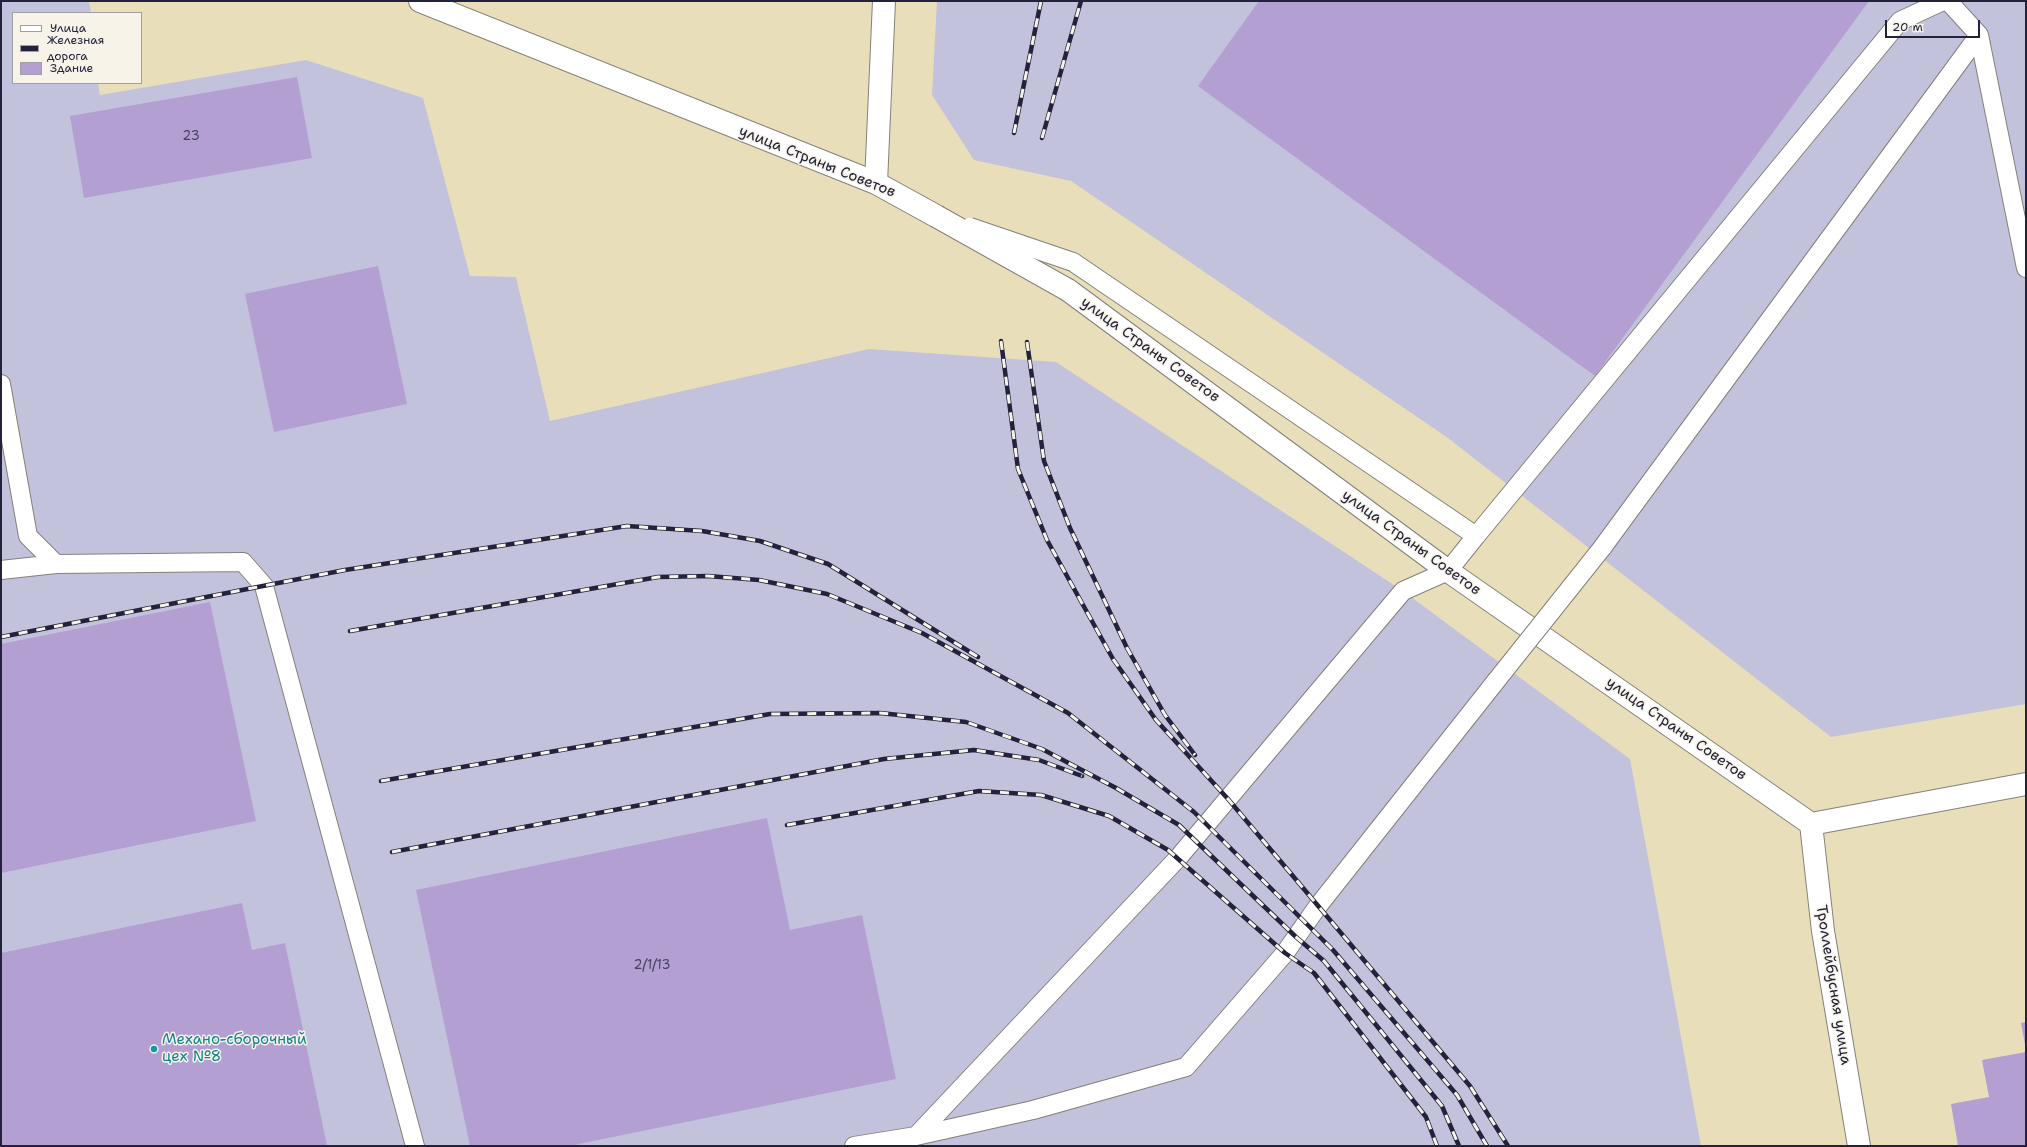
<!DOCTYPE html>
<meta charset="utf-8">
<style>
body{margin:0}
#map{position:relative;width:2027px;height:1147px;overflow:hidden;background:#e8dfba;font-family:"Shantell Sans",sans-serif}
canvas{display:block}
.frame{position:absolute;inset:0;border:2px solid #22223b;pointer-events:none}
.legend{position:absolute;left:12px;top:12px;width:130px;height:72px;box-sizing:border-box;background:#f7f3e8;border:1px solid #a29fa3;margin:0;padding:5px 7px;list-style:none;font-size:12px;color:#22223b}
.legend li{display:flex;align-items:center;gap:8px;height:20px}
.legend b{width:20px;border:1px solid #a29fa3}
.scale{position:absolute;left:1885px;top:20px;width:95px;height:18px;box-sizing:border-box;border:2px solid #22223b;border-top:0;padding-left:5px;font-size:12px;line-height:14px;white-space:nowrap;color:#22223b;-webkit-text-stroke:3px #f7f3e8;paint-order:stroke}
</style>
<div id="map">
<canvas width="2027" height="1147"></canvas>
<div class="frame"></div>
<ul class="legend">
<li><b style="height:5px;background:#fff"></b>Улица</li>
<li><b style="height:5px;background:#22223b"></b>Железная дорога</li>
<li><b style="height:11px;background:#b49fd3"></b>Здание</li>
</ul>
<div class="scale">20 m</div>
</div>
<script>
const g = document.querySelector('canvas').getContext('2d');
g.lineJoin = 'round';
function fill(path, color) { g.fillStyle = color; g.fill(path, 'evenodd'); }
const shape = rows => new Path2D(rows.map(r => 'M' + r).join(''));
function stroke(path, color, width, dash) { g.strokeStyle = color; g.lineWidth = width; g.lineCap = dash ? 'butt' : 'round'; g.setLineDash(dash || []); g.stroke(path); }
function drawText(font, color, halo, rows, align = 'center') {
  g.font = font + ' "Shantell Sans",sans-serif'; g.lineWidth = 3; g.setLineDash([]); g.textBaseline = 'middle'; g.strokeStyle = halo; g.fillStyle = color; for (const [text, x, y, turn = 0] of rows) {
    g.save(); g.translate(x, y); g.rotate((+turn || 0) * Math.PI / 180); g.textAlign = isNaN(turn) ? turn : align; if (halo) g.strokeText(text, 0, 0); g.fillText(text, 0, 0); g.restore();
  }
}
fill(shape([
 [1,1,89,1,91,13,13,13,13,83,98,83,100,95,306,60,423,98,470,276,516,277,550,421,869,349,1056,362,1403,591,1630,759,1701,1146,1,1146],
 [937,1,2026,1,2026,704,1831,737,1448,438,1071,181,974,160,932,95]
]), '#c2c2dc');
fill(shape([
 [1259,1,1869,1,1595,376,1198,86],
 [297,77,312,158,84,198,70,116],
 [378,266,407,404,274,432,245,294],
 [210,602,256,821,1,873,1,644],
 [767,818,790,930,862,915,896,1079,569,1146,470,1146,416,890],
 [242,903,252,950,285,943,327,1146,1,1146,1,953],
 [2026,1022,2026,1045,2025,1045,2021,1023],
 [2026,1052,2026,1146,1958,1146,1951,1104,1989,1097,1982,1060]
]), '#b49fd3');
const service = shape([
 [1948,1,1979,35,2026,268],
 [1,384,28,536,56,564,243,562,264,586,415,1146],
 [1476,536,1900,21,1943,1],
 [1602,548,1979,35],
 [1,570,56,564],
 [916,1136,1178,858,1403,591,1448,571,1476,536,1073,262],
 [854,1146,916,1136,1033,1110,1186,1067,1285,953,1318,906,1496,681]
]);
const tertiary = shape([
 [876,183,884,1]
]);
const secondary = shape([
 [420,1,876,183,936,216],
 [1068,290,1448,571,1811,824],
 [1811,824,1823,931,1859,1146],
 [1811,824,2026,784]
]);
stroke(service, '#85807a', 20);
stroke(tertiary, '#85807a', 24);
stroke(secondary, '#85807a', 24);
stroke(service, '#fff', 18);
stroke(tertiary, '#fff', 22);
stroke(secondary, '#fff', 22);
const rail = shape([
 [1014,133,1041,1],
 [1042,138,1081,1],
 [1001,341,1018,469,1047,540,1113,659,1156,720,1228,799,1470,1086,1508,1146],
 [1027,342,1044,461,1070,528,1127,648,1165,715,1195,755],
 [350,631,658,577,708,576,759,580,827,594,922,633,1068,713,1194,812,1333,950,1457,1095,1487,1146],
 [1,637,345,570,627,526,702,531,760,541,828,564,978,657],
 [381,781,770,714,880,713,966,722,1042,749,1116,788,1179,825,1296,937,1324,961,1442,1106,1459,1146],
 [787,825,979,791,1041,795,1109,816,1168,850,1285,953,1314,973,1426,1117,1437,1146],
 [392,852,884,759,974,750,1039,760,1082,776]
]);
stroke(rail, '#22223b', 4.5);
stroke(rail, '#f7f3e8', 3, [9]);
const serviceBridge = shape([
 [970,227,1073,262],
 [1496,681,1602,548]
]);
const secondaryBridge = shape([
 [936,216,1068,290]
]);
stroke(serviceBridge, '#85807a', 20, []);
stroke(secondaryBridge, '#85807a', 24, []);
stroke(serviceBridge, '#fff', 18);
stroke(secondaryBridge, '#fff', 22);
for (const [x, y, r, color] of [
 [154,1049,4,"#0f9aa8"]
]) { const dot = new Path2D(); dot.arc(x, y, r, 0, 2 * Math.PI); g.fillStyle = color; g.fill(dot); stroke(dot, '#f7f3e8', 1.5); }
drawText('13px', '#464161', null, [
 ["23",191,137],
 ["2/1/13",652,966]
]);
drawText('15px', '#22223b', '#f7f3e8', [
 ["улица Страны Советов",817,162,22],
 ["улица Страны Советов",1150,350,36],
 ["улица Страны Советов",1411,543,36],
 ["улица Страны Советов",1676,729,35],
 ["Троллейбусная улица",1833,985,81]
]);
drawText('15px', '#0d838f', '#f7f3e8', [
 ["Механо-сборочный",162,1040],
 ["цех №8",162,1057]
], 'left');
</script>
